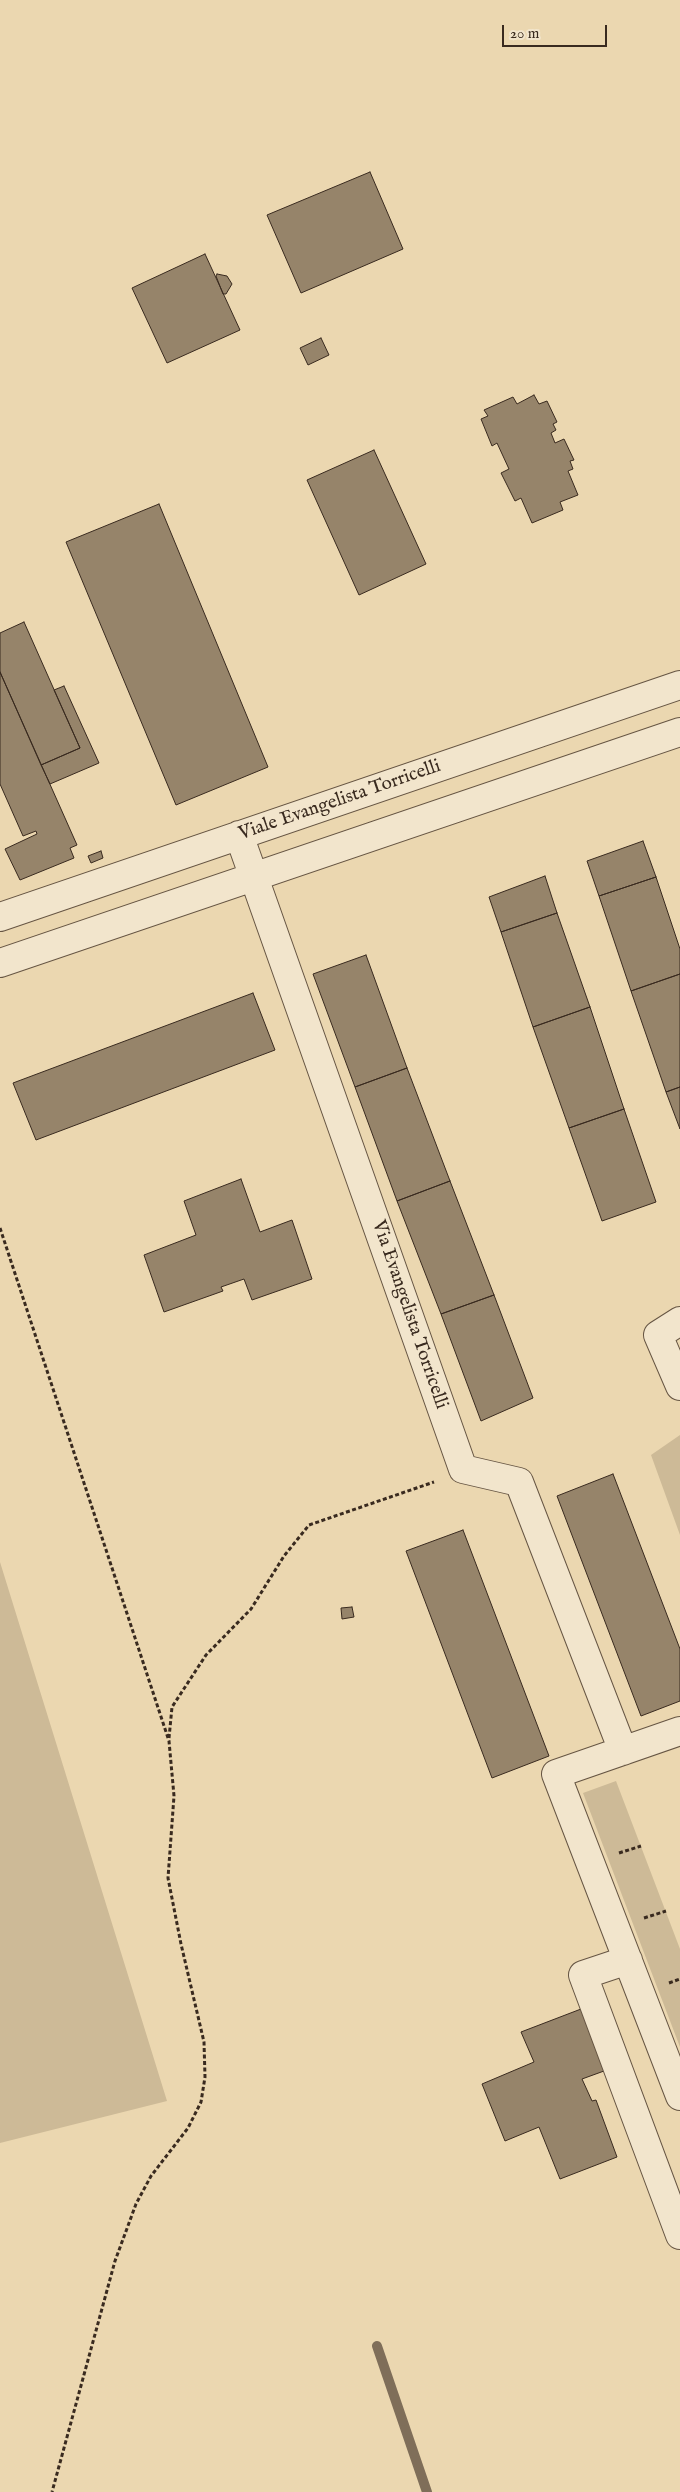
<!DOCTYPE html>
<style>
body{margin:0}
#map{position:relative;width:680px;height:2492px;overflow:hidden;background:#ebd7b0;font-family:"IM FELL English",serif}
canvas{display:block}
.scale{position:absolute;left:502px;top:25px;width:105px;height:22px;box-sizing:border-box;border:2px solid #392a1f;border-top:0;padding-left:6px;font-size:15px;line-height:18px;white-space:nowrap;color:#392a1f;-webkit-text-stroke:4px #f2e5cc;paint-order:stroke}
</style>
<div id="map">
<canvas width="680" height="2492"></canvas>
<div class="scale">20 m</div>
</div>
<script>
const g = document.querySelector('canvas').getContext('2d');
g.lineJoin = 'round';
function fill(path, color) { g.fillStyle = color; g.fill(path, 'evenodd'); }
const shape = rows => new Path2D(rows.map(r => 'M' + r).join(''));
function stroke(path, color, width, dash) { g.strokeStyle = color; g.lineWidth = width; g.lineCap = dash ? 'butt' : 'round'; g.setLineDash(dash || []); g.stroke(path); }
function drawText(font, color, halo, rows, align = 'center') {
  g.font = font + ' "IM FELL English",serif'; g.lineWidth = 4; g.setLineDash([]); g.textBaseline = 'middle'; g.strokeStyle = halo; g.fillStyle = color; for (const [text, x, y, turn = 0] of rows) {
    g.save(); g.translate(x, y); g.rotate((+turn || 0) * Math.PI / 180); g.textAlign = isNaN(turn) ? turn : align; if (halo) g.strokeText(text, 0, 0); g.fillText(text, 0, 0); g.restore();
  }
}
fill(shape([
 [680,1435,680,1535,651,1455],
 [0,1562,167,2101,0,2143],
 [616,1781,680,1949,680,2047,583,1793]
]), '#cdba97');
stroke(shape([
 [377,2346,427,2492]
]), '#7f6e59', 10);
const building = shape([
 [370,172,403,249,301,293,267,215,370,172],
 [205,254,240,330,167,363,132,288,205,254],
 [217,274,227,276,232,284,226,294,223,294,216,276,217,274],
 [321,338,329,355,308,365,300,348,321,338],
 [534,395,539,404,547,401,557,422,553,424,556,430,551,433,555,443,564,439,574,460,570,461,573,469,568,471,578,495,560,502,563,510,532,523,521,498,515,501,501,473,509,469,497,443,492,446,481,419,488,416,484,410,513,397,517,404,534,395],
 [374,450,426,564,359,595,307,480,374,450],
 [159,504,268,767,176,805,66,542,159,504],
 [24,622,80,748,41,765,0,672,0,633,24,622],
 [0,672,77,845,70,848,74,858,20,880,5,849,37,834,36,831,23,836,0,784,0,672],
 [64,686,99,763,50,784,41,765,80,748,54,690,64,686],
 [643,841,656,877,599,896,587,861,643,841],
 [101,851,103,858,91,863,88,856,101,851],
 [545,876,557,913,501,932,489,897,545,876],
 [656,877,680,949,680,974,631,991,599,896,656,877],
 [557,913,590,1007,533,1027,501,932,557,913],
 [366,955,407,1068,355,1087,313,974,366,955],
 [680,974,680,1087,666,1092,631,991,680,974],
 [253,993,275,1050,36,1140,13,1083,253,993],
 [590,1007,624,1109,569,1128,533,1027,590,1007],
 [407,1068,450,1181,397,1201,355,1087,407,1068],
 [680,1087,680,1129,666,1092,680,1087],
 [624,1109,656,1202,602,1221,569,1128,624,1109],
 [241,1179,260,1232,292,1220,312,1279,252,1300,244,1279,221,1287,223,1291,164,1312,144,1255,196,1235,184,1201,241,1179],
 [450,1181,494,1295,441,1314,397,1201,450,1181],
 [494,1295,533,1398,481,1421,441,1314,494,1295],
 [613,1474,680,1649,680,1701,641,1716,557,1496,613,1474],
 [463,1530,549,1756,492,1778,406,1551,463,1530],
 [352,1607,354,1617,342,1619,341,1608,352,1607],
 [581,2009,604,2071,582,2079,592,2101,596,2100,617,2157,560,2179,539,2127,505,2141,482,2084,534,2062,521,2032,581,2009]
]);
fill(building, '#96846a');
stroke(building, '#392a1f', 1);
const street = shape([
 [239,835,463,1469,519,1482,623,1751],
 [0,917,680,685],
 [0,963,680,732],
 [680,1321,658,1335,680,1386],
 [680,1731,556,1774,680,2096],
 [628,1960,583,1975,680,2235]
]);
stroke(street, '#665543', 30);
stroke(shape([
 [0,1228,169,1741,174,1796,168,1878,181,1944,204,2042,205,2077,201,2102,188,2128,151,2176,136,2204,115,2261,52,2492],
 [169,1738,172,1707,206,1655,251,1609,284,1556,309,1525,434,1482],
 [619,1853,641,1846],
 [644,1918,666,1911],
 [669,1983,680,1979]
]), '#392a1f', 3, [4, 2.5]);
stroke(street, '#f2e5cc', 28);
drawText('19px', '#392a1f', '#f2e5cc', [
 ["Viale Evangelista Torricelli",340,801,-19],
 ["Via Evangelista Torricelli",409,1315,71]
]);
</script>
